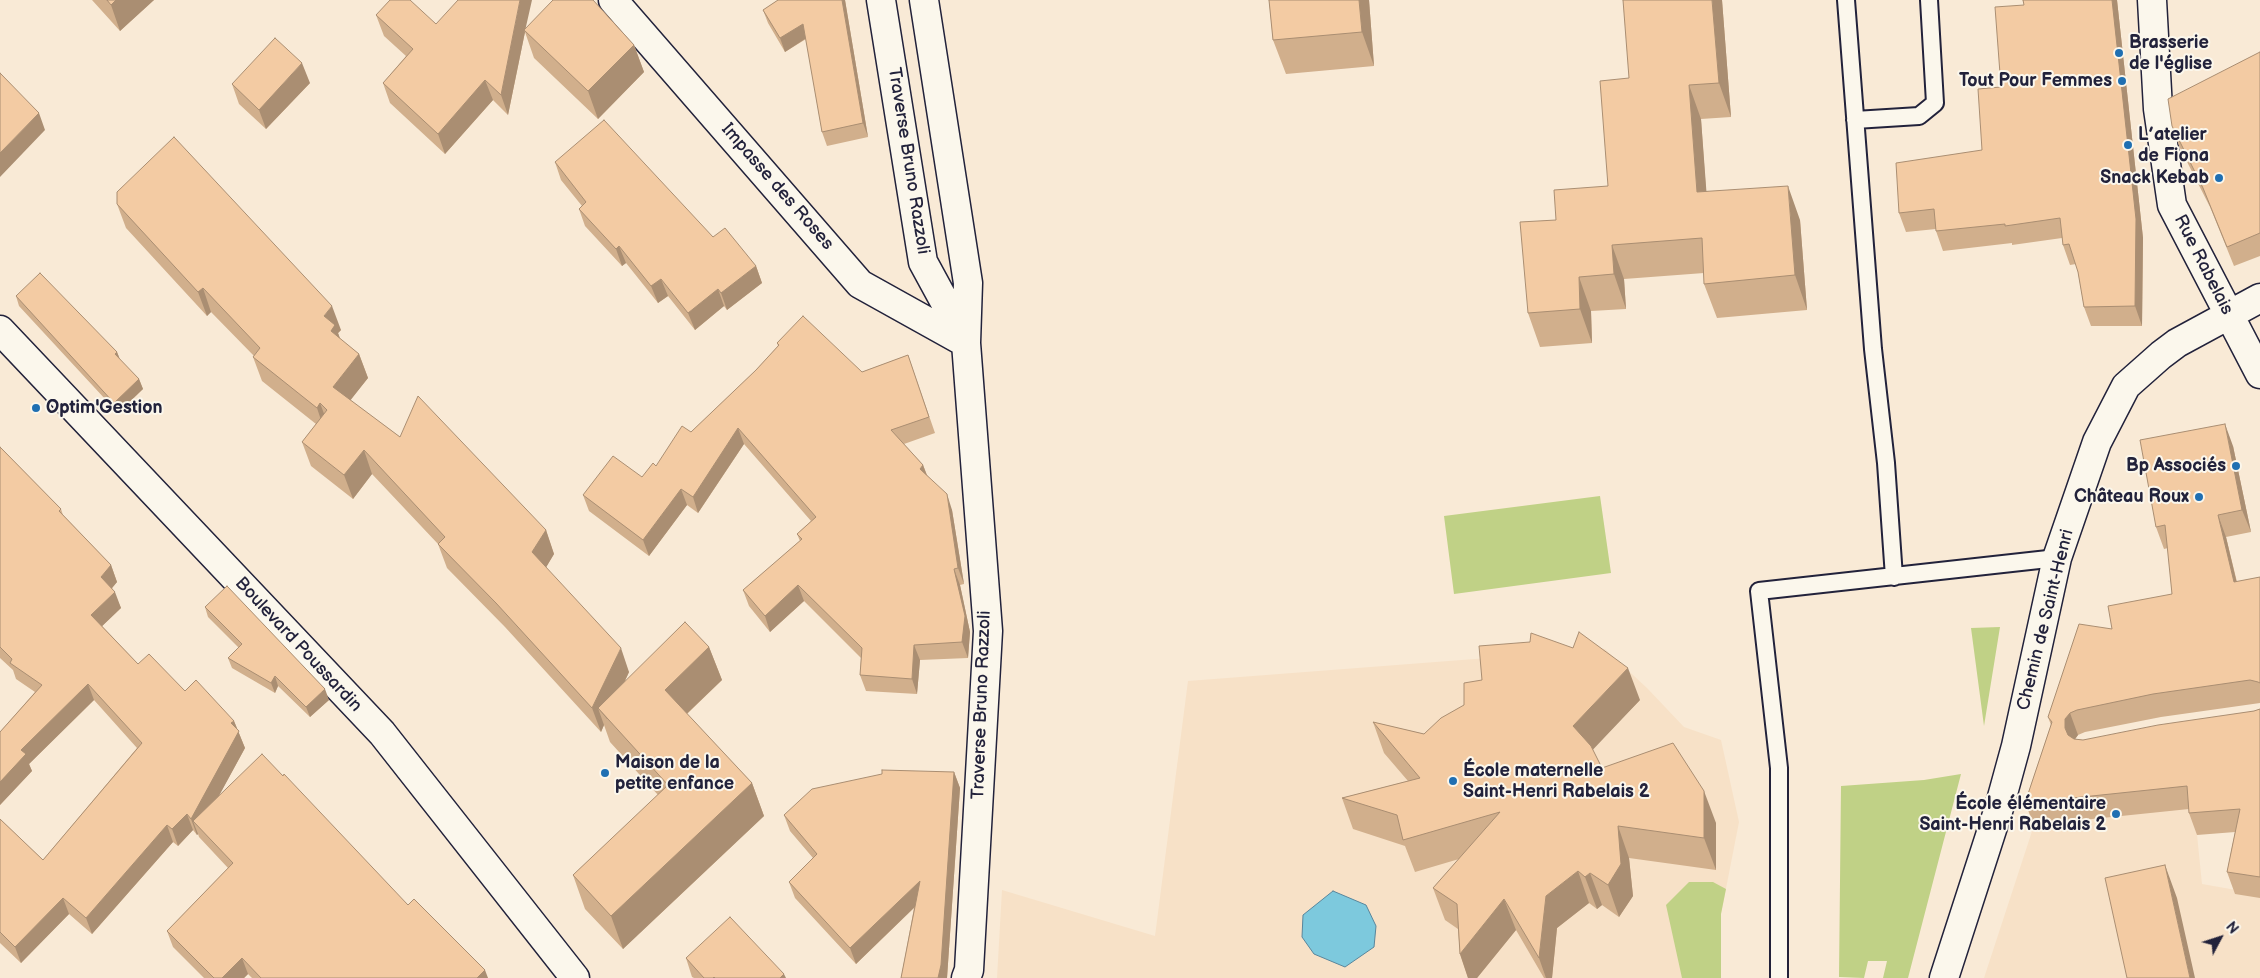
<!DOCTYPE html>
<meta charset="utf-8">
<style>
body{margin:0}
#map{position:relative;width:2260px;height:978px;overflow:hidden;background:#f9ead6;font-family:"Balsamiq Sans",sans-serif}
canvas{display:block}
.north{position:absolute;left:2195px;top:913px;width:50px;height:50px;-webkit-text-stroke:4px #fbf7ec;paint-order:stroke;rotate:50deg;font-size:14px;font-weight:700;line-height:20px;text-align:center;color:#22223b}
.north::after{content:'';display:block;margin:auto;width:18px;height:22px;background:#22223b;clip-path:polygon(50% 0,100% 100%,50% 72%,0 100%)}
</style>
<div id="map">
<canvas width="2260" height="978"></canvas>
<div class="north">N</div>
</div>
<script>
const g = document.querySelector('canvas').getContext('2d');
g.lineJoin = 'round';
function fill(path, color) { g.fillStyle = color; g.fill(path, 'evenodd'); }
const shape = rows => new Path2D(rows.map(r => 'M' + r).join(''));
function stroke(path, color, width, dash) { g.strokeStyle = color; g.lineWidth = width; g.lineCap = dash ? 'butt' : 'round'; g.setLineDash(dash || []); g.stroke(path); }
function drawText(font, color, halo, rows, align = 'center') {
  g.font = font + ' "Balsamiq Sans",sans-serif'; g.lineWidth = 4; g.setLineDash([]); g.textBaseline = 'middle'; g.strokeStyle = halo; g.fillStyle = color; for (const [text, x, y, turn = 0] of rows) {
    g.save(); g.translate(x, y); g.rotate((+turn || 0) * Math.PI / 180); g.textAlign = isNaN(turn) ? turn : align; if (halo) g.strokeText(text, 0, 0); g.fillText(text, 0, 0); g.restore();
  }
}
fill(shape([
 [1605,649,1647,688,1684,727,1721,740,1739,822,1721,914,1721,978,997,978,1002,890,1155,936,1188,681],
 [2188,746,2202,884,2236,890,2260,870,2260,978,1984,978,2055,761]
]), '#f7e1c7');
fill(shape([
 [1600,496,1611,573,1454,594,1444,516],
 [2000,627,1984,726,1971,628],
 [1961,774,1908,978,1883,978,1887,961,1868,961,1864,978,1839,977,1841,786,1924,780],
 [1689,882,1713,882,1726,889,1721,914,1721,978,1682,978,1666,905]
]), '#c0d186');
const water = shape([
 [1333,891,1366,905,1376,926,1374,947,1345,967,1314,954,1302,937,1303,915,1333,891]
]);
fill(water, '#7dc9dd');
stroke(water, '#59869c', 1);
const lane = shape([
 [1846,0,1873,349,1886,463,1894,577],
 [1855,120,1919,116,1935,103,1929,0],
 [1779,978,1779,768,1759,591,2057,558]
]);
const street = shape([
 [613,0,860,284,966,343],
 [881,0,923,262,966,341],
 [924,0,968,283,966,343,988,631,969,970,966,978],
 [2152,0,2158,109,2172,205,2260,374],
 [0,330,382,733,575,978],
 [1944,978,1999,808,2016,746,2057,558,2097,442,2126,386,2161,355,2177,343,2260,298]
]);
stroke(lane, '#22223b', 20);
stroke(street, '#22223b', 31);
stroke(lane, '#fbf7ec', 16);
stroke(street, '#fbf7ec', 28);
fill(shape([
 [92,0,154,0,120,31],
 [778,0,845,0,868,137,827,146,822,132,806,39,785,52,768,23,763,10],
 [1269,0,1369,0,1374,66,1286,74,1273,40],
 [1722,0,1731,117,1701,119,1706,191,1800,220,1807,310,1717,318,1704,284,1704,273,1624,279,1626,309,1591,311,1592,343,1540,347,1528,313,1556,220,1608,186,1629,78],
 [2023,0,2117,0,2143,238,2142,326,2091,326,2084,307,2078,272,2076,264,2070,265,2063,245,2062,238,2012,245,2012,243,1943,251,1936,231,1936,229,1906,232,1899,213,1982,150,2024,5],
 [376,15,436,24,526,28,634,45,644,72,598,119,534,58,525,32,508,115,493,100,445,154,390,103,383,83,406,56,384,36],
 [2260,52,2260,256,2234,266,2210,207,2179,146,2172,126],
 [310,83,266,129,239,104,232,84],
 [555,162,713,237,756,266,762,283,727,310,724,306,695,330,668,296,658,303,626,263,622,266,585,226,579,209,582,206,561,180],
 [117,204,341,330,338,333,340,339,359,354,368,378,350,400,400,437,546,530,554,554,546,567,629,672,625,681,709,647,722,680,687,714,752,783,764,816,623,949,585,909,573,875,658,795,610,742,604,725,601,732,505,627,447,568,438,544,372,474,353,499,311,466,302,442,316,424,262,381,253,357,254,356,211,312,207,316,126,228],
 [16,296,117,352,120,360,139,379,143,389,118,413,19,306],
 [777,343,862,372,908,355,935,433,904,444,923,465,927,475,952,510,964,584,960,585,970,632,968,658,920,660,917,694,866,691,860,675,861,658,804,601,770,632,749,606,743,590,800,541,797,534,811,521,744,444,698,513,687,505,649,556,589,511,583,495,642,477,656,466,691,432,756,370,778,346],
 [2233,446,2251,532,2226,537,2237,582,2260,577,2260,703,2161,717,2085,732,2078,735,2075,739,2083,740,2254,711,2260,709,2260,898,2235,894,2227,872,2235,832,2197,835,2189,813,2189,809,2034,825,2025,803,2051,725,2048,717,2112,629,2172,594,2168,548,2164,549,2156,527],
 [0,447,61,509,63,515,111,565,117,582,112,588,121,608,102,626,138,664,185,691,234,721,245,748,218,797,408,905,488,978,252,978,248,974,244,978,204,978,173,947,167,931,228,868,199,837,198,834,197,835,193,830,178,846,173,842,92,934,69,914,21,963,0,943,0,819,43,860,137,748,94,700,29,764,32,771,0,805,0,732,35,692,16,679,13,670,0,658],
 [205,607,329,700,310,717,278,686,275,693,232,668,228,658,239,648,208,617],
 [1640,700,1592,749,1602,768,1716,823,1716,870,1629,858,1633,896,1619,917,1602,905,1597,909,1589,903,1557,928,1552,978,1544,978,1516,930,1477,978,1468,978,1460,954,1458,929,1445,920,1433,888,1459,859,1415,872,1405,846,1353,829,1342,798,1408,781,1384,753,1373,722,1424,734],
 [954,772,960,788,947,978,901,978,914,908,856,964,795,898,789,882,813,858,790,831,784,815],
 [686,958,786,978,694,978,692,977]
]), '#d1af8c');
fill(shape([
 [116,0,154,0,120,31,111,5],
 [520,0,532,0,525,31,524,30,525,32,508,115,501,95],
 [842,0,845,0,868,137,863,123],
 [1359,0,1369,0,1374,66,1362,32],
 [1712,0,1722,0,1731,117,1719,83],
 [2112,0,2117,0,2143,238,2142,326,2135,306],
 [803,24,808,37,785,52,780,38],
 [634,45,644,72,598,119,588,91],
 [302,63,310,83,266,129,259,110],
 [485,80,493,100,445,154,438,134],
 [1689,85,1701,119,1709,226,1697,192],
 [39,113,45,130,0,177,0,153],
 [1788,186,1800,220,1807,310,1795,275],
 [1612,245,1624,279,1626,309,1614,274],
 [619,246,626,263,622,266,616,249],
 [756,266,762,283,727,310,721,293],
 [1579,277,1591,311,1592,343,1580,309],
 [661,279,668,296,658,303,651,286],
 [203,288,211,312,207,316,198,292],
 [718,289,724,306,695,330,688,313],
 [332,306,341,330,338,333,344,349,339,355,324,316],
 [117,352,121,362,115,354],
 [359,354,368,378,342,411,333,387],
 [139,379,143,389,118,413,114,403],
 [320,403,329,427,325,432,317,408],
 [2225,424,2233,446,2251,532,2242,510],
 [738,428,744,444,698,513,693,497],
 [364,450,372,474,353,499,344,475],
 [923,465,929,481,920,469],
 [681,489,687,505,649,556,643,540],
 [947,494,952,510,964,584,958,568],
 [2218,515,2226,537,2242,605,2234,582],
 [546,530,554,554,541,576,532,552],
 [111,565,117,582,107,594,101,577],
 [954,569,960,585,970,632,968,658,962,642],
 [798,585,804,601,770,632,765,616],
 [115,592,121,608,97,631,91,615],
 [914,645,920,660,917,694,912,679],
 [709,647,722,680,677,723,665,690],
 [621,648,629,672,607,719,598,708,604,725,601,732,592,708],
 [1628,668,1640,700,1585,758,1573,726],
 [275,676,278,686,275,693,271,683],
 [88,684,94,700,29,764,32,771,0,805,0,782,21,750],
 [325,689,329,700,310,717,306,707],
 [2070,713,2078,735,2073,742,2073,751,2065,728,2065,719],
 [234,721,245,748,201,829,193,821,198,834,197,835,191,819,231,723],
 [954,772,960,788,947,978,938,978],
 [752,783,764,816,623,949,611,916],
 [1704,791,1716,823,1716,870,1704,838],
 [187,814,193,830,178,846,172,829],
 [167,825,173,842,92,934,86,918],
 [1618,826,1629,858,1633,896,1619,917,1608,885],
 [2165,865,2177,898,2195,978,2190,978],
 [1578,871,1589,903,1557,928,1552,978,1546,978,1539,958,1546,896],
 [1590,873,1602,905,1597,909,1585,877],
 [920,881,925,897,856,964,850,948],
 [63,898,69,914,21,963,15,947],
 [1504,899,1516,930,1477,978,1468,978,1460,954],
 [242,958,248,974,244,978,222,978],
 [485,970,488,978,477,978],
 [784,974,786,978,780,978]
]), '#aa8e72');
const building = shape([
 [107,0,116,0,111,5,107,0],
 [390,0,410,0,436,24,458,0,520,0,501,95,485,80,438,134,383,83,413,49,376,15,390,0],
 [553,0,593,0,634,45,588,91,524,30,553,0],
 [778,0,842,0,863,123,822,132,803,24,780,38,763,10,778,0],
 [1269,0,1359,0,1362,32,1273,40,1269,0],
 [1623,0,1712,0,1719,83,1689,85,1697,192,1788,186,1795,275,1704,284,1702,238,1612,245,1614,274,1579,277,1580,309,1528,313,1520,222,1556,220,1554,190,1608,186,1600,81,1629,78,1623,0],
 [2023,0,2112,0,2136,219,2135,306,2084,307,2078,272,2069,244,2063,245,2060,218,2005,226,2005,224,1936,231,1934,209,1899,213,1896,163,1982,150,1978,89,2001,87,1995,7,2024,5,2023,0],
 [275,38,302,63,259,110,232,84,275,38],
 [2260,52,2260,233,2227,247,2203,188,2172,126,2168,99,2260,52],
 [0,73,39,113,0,153,0,73],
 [604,120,713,237,725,228,756,266,721,293,718,289,688,313,661,279,651,286,619,246,616,249,579,209,586,202,555,162,604,120],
 [174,137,332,306,324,316,335,325,331,331,359,354,333,387,400,437,418,396,546,530,532,552,621,648,592,708,496,603,438,544,445,537,364,450,344,475,302,442,327,410,320,403,317,408,253,357,260,348,203,288,198,292,117,204,117,192,174,137],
 [40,273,117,352,115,354,139,379,114,403,16,296,40,273],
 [803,316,862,372,908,355,929,417,891,430,923,465,920,469,947,494,958,568,954,569,965,616,962,642,914,645,912,679,860,675,862,648,798,585,765,616,743,590,802,539,797,534,816,517,738,428,693,497,681,489,643,540,583,495,613,456,642,477,653,463,656,466,682,426,691,432,756,370,779,345,777,343,803,316],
 [2225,424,2242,510,2218,515,2234,582,2260,577,2260,683,2258,682,2250,680,2153,694,2077,710,2070,713,2065,719,2065,728,2068,735,2074,739,2083,740,2158,725,2254,711,2260,709,2260,877,2227,872,2240,809,2189,813,2187,786,2025,803,2052,722,2048,717,2079,624,2112,629,2108,606,2172,594,2165,525,2156,527,2140,440,2225,424],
 [0,447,61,509,59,511,111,565,101,577,115,592,91,615,138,664,149,654,185,691,196,680,234,721,231,723,239,731,191,819,187,814,172,829,167,825,86,918,63,898,15,947,0,932,0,819,43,860,142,743,88,684,21,750,26,754,0,782,0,732,42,685,10,663,12,659,0,647,0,447],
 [227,586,325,689,306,707,275,676,271,683,228,658,242,644,205,607,227,586],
 [685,622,709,647,665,690,752,783,611,916,573,875,668,785,598,708,685,622],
 [1579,632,1628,668,1573,726,1591,746,1602,768,1673,743,1704,791,1704,838,1618,826,1621,864,1608,885,1590,873,1585,877,1578,871,1546,896,1539,958,1504,899,1460,954,1457,904,1433,888,1500,812,1403,840,1397,815,1342,798,1420,778,1373,722,1424,734,1441,718,1464,705,1464,683,1482,680,1479,646,1530,642,1531,633,1573,648,1579,632],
 [262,754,283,776,284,774,408,905,414,899,485,970,477,978,261,978,242,958,222,978,214,978,167,931,233,863,193,821,262,754],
 [882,770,954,772,941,965,938,978,901,978,920,881,850,948,789,882,817,854,784,815,812,789,882,774,882,770],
 [2165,865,2190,978,2127,978,2105,878,2165,865],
 [730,917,784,974,780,978,715,978,714,977,713,978,704,978,686,958,730,917]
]);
fill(building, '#f3cba3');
stroke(building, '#aa8e72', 1);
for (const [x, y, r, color] of [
 [2119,53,5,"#1f6fb2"],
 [2122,81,5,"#1f6fb2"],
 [2128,145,5,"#1f6fb2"],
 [2219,178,5,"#1f6fb2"],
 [36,408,5,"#1f6fb2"],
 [2236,466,5,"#1f6fb2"],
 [2199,497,5,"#1f6fb2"],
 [605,773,5,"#1f6fb2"],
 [1453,781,5,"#1f6fb2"],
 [2116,814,5,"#1f6fb2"]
]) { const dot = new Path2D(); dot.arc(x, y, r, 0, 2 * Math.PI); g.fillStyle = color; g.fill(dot); stroke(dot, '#fbf7ec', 2); }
drawText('bold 18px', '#22223b', '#fbf7ec', [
 ["Brasserie",2129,43],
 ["de l'église",2129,64],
 ["Tout Pour Femmes",2112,81,"right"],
 ["L’atelier",2138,135],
 ["de Fiona",2138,156],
 ["Snack Kebab",2209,178,"right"],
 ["Optim'Gestion",46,408],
 ["Bp Associés",2226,466,"right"],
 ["Château Roux",2189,497,"right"],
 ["Maison de la",615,763],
 ["petite enfance",615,784],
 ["École maternelle",1463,771],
 ["Saint-Henri Rabelais 2",1463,792],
 ["École élémentaire",2106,804,"right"],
 ["Saint-Henri Rabelais 2",2106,825,"right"]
], 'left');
drawText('18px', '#22223b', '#fbf7ec', [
 ["Traverse Bruno Razzoli",908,161,81],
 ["Impasse des Roses",777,187,49],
 ["Rue Rabelais",2203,265,63],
 ["Chemin de Saint-Henri",2046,620,-76],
 ["Boulevard Poussardin",298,645,47],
 ["Traverse Bruno Razzoli",982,705,-88]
]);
</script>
